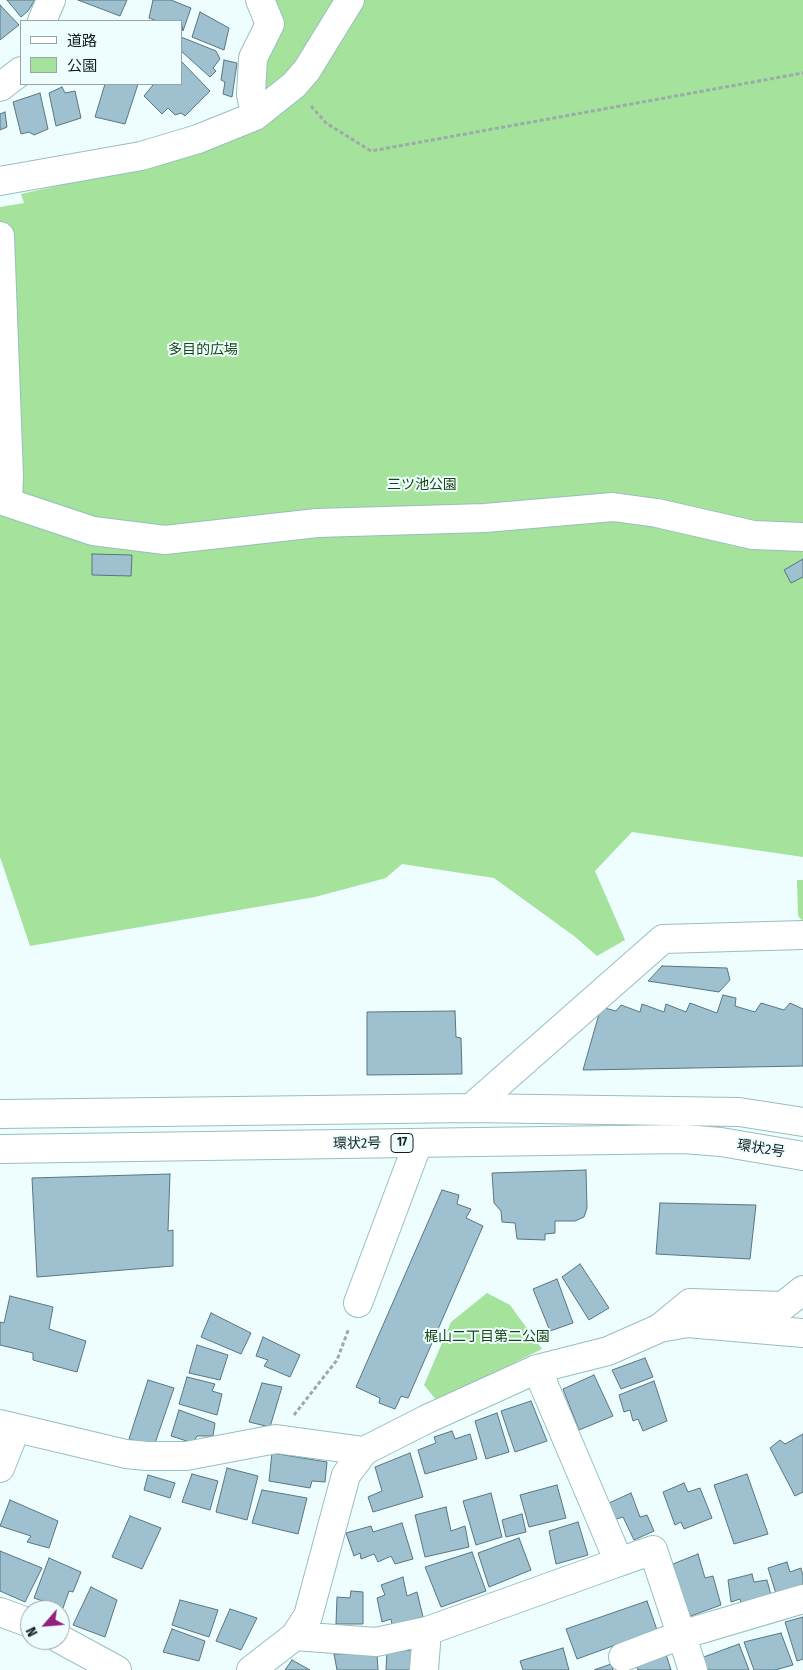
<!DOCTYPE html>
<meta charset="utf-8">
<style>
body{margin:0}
#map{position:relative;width:803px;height:1670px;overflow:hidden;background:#eefefe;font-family:"Fira Sans Condensed","Noto Sans JP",sans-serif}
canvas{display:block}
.legend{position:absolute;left:20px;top:20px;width:162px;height:65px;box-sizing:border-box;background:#eefefe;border:1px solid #96a5a5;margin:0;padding:6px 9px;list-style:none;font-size:15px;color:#111f20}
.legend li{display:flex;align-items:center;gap:10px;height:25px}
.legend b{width:25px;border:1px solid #96a5a5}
.north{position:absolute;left:20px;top:1600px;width:50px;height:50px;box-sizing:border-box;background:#eefefe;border:1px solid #96a5a5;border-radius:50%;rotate:243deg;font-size:14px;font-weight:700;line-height:20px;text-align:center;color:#111f20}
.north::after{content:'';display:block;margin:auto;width:18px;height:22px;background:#931f7e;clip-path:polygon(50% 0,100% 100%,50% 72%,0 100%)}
</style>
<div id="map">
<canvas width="803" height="1670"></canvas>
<ul class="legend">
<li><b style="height:6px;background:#fff"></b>道路</li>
<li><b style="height:14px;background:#a5e29b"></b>公園</li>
</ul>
<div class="north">N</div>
</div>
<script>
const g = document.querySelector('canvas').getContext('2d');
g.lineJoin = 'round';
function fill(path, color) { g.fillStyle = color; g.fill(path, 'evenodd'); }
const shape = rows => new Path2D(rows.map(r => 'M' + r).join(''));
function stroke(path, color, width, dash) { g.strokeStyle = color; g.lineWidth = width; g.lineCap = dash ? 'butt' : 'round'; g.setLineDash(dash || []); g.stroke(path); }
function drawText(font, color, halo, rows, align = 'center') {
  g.font = font + ' "Fira Sans Condensed","Noto Sans JP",sans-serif'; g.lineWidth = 4; g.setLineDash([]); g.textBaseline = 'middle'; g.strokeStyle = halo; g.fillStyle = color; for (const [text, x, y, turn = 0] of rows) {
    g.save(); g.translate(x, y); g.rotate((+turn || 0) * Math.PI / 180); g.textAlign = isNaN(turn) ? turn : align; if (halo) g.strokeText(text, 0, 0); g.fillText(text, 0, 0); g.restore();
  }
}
fill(shape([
 [272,0,803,0,803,857,632,832,595,871,625,940,597,956,574,936,494,878,402,864,386,878,315,897,30,946,0,857,0,207,24,203,21,194,147,166,256,125],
 [797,880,803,880,803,921,798,916],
 [487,1293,510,1305,542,1349,437,1401,424,1385,451,1322]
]), '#a5e29b');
const building = shape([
 [7,0,35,0,28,11,21,17,7,0],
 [78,0,127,0,120,16,78,0],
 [153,0,171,0,191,8,183,31,181,21,157,21,149,18,153,0],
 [0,5,19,25,0,40,0,5],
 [200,12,229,28,224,50,192,37,200,12],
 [181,37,216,51,220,59,213,68,216,71,210,77,181,51,181,37],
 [224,60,237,63,232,97,223,94,225,82,221,80,224,60],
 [181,61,210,91,185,116,181,113,175,115,168,108,162,114,144,96,153,85,152,84,181,84,181,61],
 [105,84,138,84,125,124,95,117,105,84],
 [62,87,65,93,75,91,81,118,56,126,49,93,62,87],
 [40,93,48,129,34,135,29,132,21,134,13,102,40,93],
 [5,112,7,127,0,130,0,114,5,112],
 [92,554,132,555,131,576,92,575,92,554],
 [803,559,803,577,791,583,784,570,803,559],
 [662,966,727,968,730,980,719,992,648,981,662,966],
 [723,995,736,998,735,1006,755,1012,761,1003,784,1010,790,1003,803,1009,803,1066,583,1070,601,1007,616,1011,621,1005,640,1012,642,1004,664,1012,666,1004,686,1012,690,1003,717,1013,723,995],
 [455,1011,456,1037,461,1038,462,1074,367,1075,367,1012,455,1011],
 [586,1170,587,1208,584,1217,575,1221,555,1221,555,1233,545,1234,545,1240,517,1239,515,1223,502,1222,501,1211,494,1203,492,1173,586,1170],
 [170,1174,168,1231,173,1230,173,1266,37,1277,32,1178,170,1174],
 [442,1190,459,1195,457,1204,471,1209,466,1218,483,1226,408,1398,401,1396,395,1409,379,1403,380,1398,356,1387,442,1190],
 [660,1203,756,1205,750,1259,656,1254,660,1203],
 [580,1264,609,1308,589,1320,562,1277,580,1264],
 [557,1279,573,1323,550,1331,533,1289,557,1279],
 [10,1296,53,1307,49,1329,86,1341,77,1372,33,1360,33,1353,0,1345,0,1322,4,1323,10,1296],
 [211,1313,251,1333,241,1354,201,1337,211,1313],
 [263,1337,300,1355,290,1377,264,1366,268,1360,256,1356,263,1337],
 [197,1345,228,1355,220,1380,189,1373,197,1345],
 [645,1358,653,1377,621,1389,612,1370,645,1358],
 [594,1375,613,1416,579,1430,563,1389,594,1375],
 [187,1377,215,1384,212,1391,222,1394,217,1415,179,1404,187,1377],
 [148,1380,174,1388,154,1446,129,1439,148,1380],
 [654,1381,667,1421,643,1431,638,1419,633,1421,630,1410,624,1412,619,1395,654,1381],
 [262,1383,282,1387,270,1427,249,1422,262,1383],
 [531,1401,547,1441,515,1452,501,1411,531,1401],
 [179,1410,215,1423,213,1436,197,1436,193,1443,171,1436,179,1410],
 [497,1413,509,1452,486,1459,475,1421,497,1413],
 [452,1431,455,1439,470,1434,477,1459,425,1474,418,1450,436,1443,434,1437,452,1431],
 [803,1434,803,1492,795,1496,770,1448,780,1440,785,1444,803,1434],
 [272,1453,327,1462,325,1482,312,1481,310,1488,269,1481,272,1453],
 [410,1453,423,1497,373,1512,368,1497,382,1491,375,1467,410,1453],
 [227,1468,258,1476,247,1520,216,1512,227,1468],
 [192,1474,218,1481,210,1510,182,1502,192,1474],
 [747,1474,768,1534,734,1544,714,1485,747,1474],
 [148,1475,175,1483,170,1498,144,1490,148,1475],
 [684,1483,688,1492,700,1488,712,1518,684,1529,681,1522,675,1525,663,1492,684,1483],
 [557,1485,566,1518,529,1527,520,1495,557,1485],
 [262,1490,307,1498,298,1534,252,1523,262,1490],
 [491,1493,502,1537,476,1545,463,1501,491,1493],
 [631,1493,640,1517,647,1515,654,1531,634,1540,623,1517,616,1519,609,1503,631,1493],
 [10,1500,58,1521,49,1548,27,1542,31,1536,0,1526,10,1500],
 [446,1507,451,1531,465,1526,469,1547,425,1557,415,1515,446,1507],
 [522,1514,526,1532,506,1537,502,1520,522,1514],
 [130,1516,161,1528,142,1569,112,1557,130,1516],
 [578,1522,588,1555,556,1564,549,1531,578,1522],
 [402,1523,413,1559,395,1564,391,1556,378,1562,374,1554,361,1559,360,1553,354,1556,346,1533,371,1526,373,1532,402,1523],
 [519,1538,531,1570,489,1587,478,1553,519,1538],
 [0,1551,42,1568,25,1602,0,1591,0,1551],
 [472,1552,486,1591,441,1607,425,1567,472,1552],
 [698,1554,705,1578,713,1576,721,1605,688,1617,673,1564,698,1554],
 [49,1558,81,1572,73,1592,69,1591,63,1608,34,1598,49,1558],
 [787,1562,790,1572,801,1568,803,1576,803,1587,778,1600,768,1568,787,1562],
 [752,1574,754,1582,767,1580,772,1599,742,1608,740,1599,731,1602,728,1580,752,1574],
 [403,1577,407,1596,417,1592,423,1617,392,1625,391,1619,382,1622,377,1598,385,1595,381,1585,403,1577],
 [91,1587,117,1600,105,1637,73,1625,91,1587],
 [351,1591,363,1592,363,1624,336,1624,337,1597,350,1598,351,1591],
 [180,1600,218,1610,209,1637,172,1625,180,1600],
 [647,1601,657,1630,577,1659,566,1629,647,1601],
 [230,1609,257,1618,241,1650,216,1641,230,1609],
 [803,1617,803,1659,797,1661,785,1622,803,1617],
 [172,1629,205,1641,199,1661,163,1652,172,1629],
 [781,1633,793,1665,775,1670,754,1670,744,1642,781,1633],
 [739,1644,749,1670,704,1670,701,1658,739,1644],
 [563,1648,569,1670,523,1670,520,1661,563,1648],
 [414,1650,415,1670,386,1670,387,1652,414,1650],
 [665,1651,671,1670,638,1670,635,1663,665,1651],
 [334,1654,377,1654,378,1670,337,1670,334,1654],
 [292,1660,310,1670,285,1670,292,1660],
 [611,1664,613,1670,594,1670,611,1664]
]);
fill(building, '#9fc0ce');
stroke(building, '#577683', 1);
const minor = shape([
 [42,21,51,0],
 [0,87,21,71],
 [255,116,251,94,253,58,270,24,260,0],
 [0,181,141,156,198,139,255,116,294,85,307,70,350,0],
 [0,236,9,476,8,502],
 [0,500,93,531,165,540,317,523,485,518,613,507,657,513,753,535,803,537],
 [471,1108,663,939,803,935],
 [358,1303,418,1143],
 [661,1327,690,1303,783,1306,803,1290],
 [0,1424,126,1454,147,1456,186,1456,276,1439,364,1451],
 [0,1468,16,1428],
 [619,1562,653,1550,693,1670],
 [0,1612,30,1623],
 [295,1636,376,1642,427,1631,619,1562,537,1369],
 [60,1639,117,1670],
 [623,1657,681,1635,803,1599],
 [251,1670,295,1636,308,1616,346,1475,364,1451,427,1419,537,1369,608,1351,660,1328,687,1323,803,1333],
 [424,1670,427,1631]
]);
const major = shape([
 [0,1114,471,1108,739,1112,803,1122],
 [0,1149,683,1139,721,1142,803,1156]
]);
stroke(minor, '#98bebe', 30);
stroke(major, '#98bebe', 30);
stroke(shape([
 [311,106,326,123,371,151,803,73],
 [294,1415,337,1360,349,1328]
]), '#9baaab', 3, [4, 2.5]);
stroke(minor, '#fff', 28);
stroke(major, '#fff', 28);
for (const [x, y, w] of [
 [402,1143,22]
]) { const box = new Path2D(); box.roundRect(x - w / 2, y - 9.5, w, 19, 4); g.fillStyle = '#eefefe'; g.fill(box); stroke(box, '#111f20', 1); }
drawText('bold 12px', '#111f20', null, [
 ["17",402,1143]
]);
drawText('14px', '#194713', '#eefefe', [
 ["多目的広場",203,350],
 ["三ツ池公園",422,485],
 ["梶山二丁目第二公園",487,1337]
]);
drawText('14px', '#111f20', '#eefefe', [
 ["環状2号",357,1144,-1],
 ["環状2号",761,1149,9]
]);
</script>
